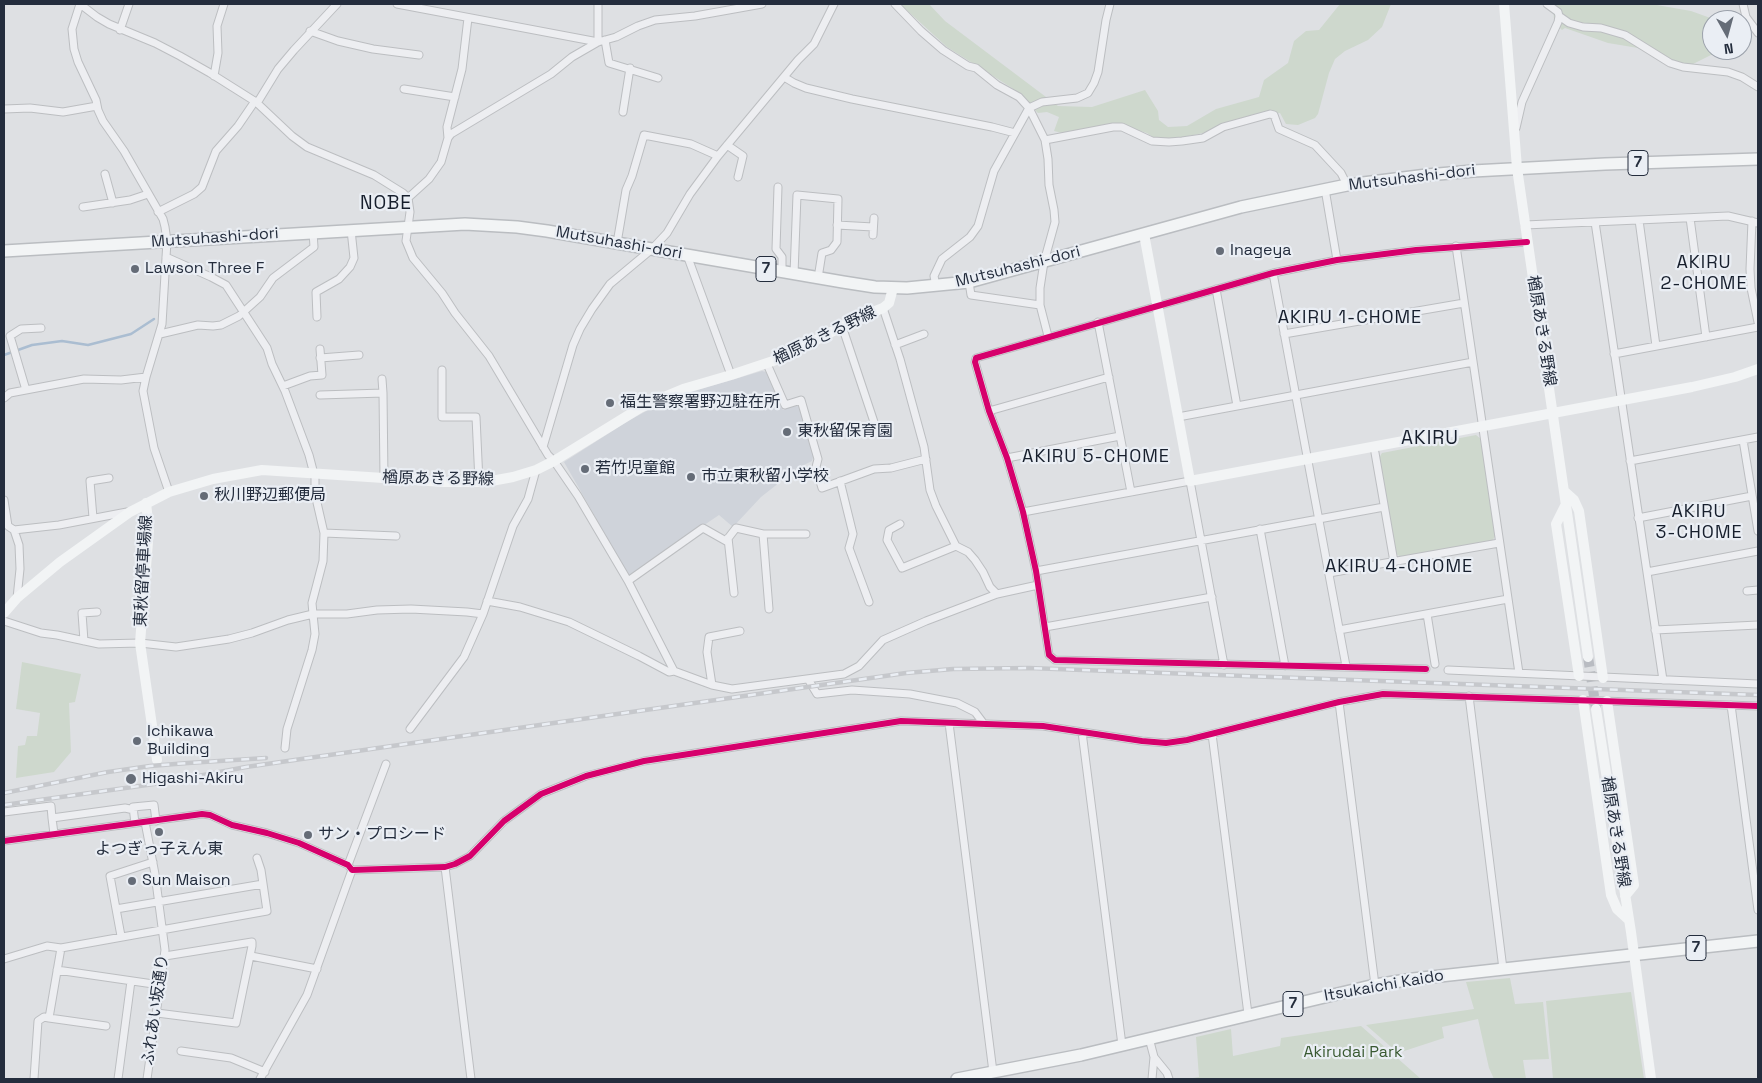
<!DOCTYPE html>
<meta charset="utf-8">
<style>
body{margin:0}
#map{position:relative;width:1762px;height:1083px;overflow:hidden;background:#dee0e3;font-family:"Space Grotesk",sans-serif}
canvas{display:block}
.frame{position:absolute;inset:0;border:5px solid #242d3d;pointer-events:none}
.north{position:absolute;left:1702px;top:10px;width:50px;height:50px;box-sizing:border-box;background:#eaeef4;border:1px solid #9ba1ab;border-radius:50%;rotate:173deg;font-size:14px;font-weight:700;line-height:20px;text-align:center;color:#242d3d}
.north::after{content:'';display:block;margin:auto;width:18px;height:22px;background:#656c77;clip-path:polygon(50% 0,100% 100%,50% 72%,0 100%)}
</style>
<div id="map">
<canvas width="1762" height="1083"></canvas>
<div class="frame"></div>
<div class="north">N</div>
</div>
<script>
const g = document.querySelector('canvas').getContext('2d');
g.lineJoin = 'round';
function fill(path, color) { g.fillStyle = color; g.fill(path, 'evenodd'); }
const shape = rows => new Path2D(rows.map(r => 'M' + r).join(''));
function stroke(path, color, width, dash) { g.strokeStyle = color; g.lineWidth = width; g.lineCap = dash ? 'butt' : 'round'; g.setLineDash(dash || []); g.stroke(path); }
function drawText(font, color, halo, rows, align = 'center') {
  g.font = font + ' "Space Grotesk","Noto Sans JP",sans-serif'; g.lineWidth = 4.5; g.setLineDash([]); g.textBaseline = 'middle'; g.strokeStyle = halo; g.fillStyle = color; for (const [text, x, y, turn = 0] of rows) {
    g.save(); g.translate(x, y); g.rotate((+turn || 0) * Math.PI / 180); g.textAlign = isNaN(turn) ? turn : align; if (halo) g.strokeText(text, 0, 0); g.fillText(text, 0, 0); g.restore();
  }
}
fill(shape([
 [762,371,766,372,783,410,795,405,800,406,814,454,812,461,798,468,761,497,733,527,719,515,629,576,564,462,628,421,652,408,684,394]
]), '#cfd3da');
fill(shape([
 [900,4,929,4,945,21,1058,106,1092,107,1145,90,1158,111,1159,120,1168,127,1187,126,1216,109,1259,97,1264,80,1288,63,1294,41,1306,31,1319,30,1340,4,1391,4,1382,27,1368,40,1345,51,1335,59,1329,73,1318,114,1315,118,1298,125,1286,124,1280,113,1236,120,1203,133,1160,142,1147,133,1115,124,1066,134,1054,131,1059,117,1047,112,1038,113,1012,88,947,47],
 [1553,4,1651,4,1691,11,1716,20,1712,20,1712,50,1721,50,1681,70,1638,48,1608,43,1565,28,1562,30,1556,24,1554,20],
 [1476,435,1481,439,1496,535,1492,541,1401,557,1396,554,1379,458,1382,453],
 [22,662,81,674,75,702,69,703,71,752,54,772,16,778,18,746,25,745,27,736,37,736,40,713,16,709],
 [1510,978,1515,1004,1543,1002,1549,1059,1523,1060,1526,1079,1494,1079,1489,1068,1478,1019,1442,1027,1444,1038,1398,1053,1366,1025,1474,1009,1466,982],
 [1631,992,1644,1079,1553,1079,1546,1001],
 [1361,1026,1421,1079,1187,1079,1199,1077,1196,1037,1231,1029,1233,1056,1280,1046,1281,1038]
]), '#ced8cd');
stroke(shape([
 [4,355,32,345,62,341,88,345,131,334,154,319]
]), '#aabdd1', 2.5);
stroke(shape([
 [1588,657,1596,709]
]), '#b9bcc2', 10, [10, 5]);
const street = shape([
 [80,4,97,17,109,24,155,43,180,56,210,73,256,102,292,136,307,147,374,175,403,193,408,198,410,212,406,241,413,258,442,293,455,313,489,356,548,455,554,461,578,496,628,581,674,671],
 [80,4,72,29,74,49,78,62,96,100,98,110,103,121,124,151,163,219,165,227,167,241,162,324,146,377,143,391,154,448,169,492],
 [397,4,598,42,616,37,638,26,655,20,695,16,762,4],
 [598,4,598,42],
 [895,4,921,31,943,50,968,66,976,68,997,85,1019,97,1029,108,1045,140,1048,159,1049,185,1054,210,1055,222,1044,262,1040,288,1040,305,1048,336],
 [1743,4,1746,17,1758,33],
 [1559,16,1569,23,1583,27,1601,28,1625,35,1670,63,1683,67,1728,72,1742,77,1758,87],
 [120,30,129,4],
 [310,31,338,41,373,49,419,55],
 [605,40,609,63,658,78],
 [214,76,218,53,217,26,224,4],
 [784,77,794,83,806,88,852,99,992,127,1015,133],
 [404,89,455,97],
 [4,109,30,108,63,112,97,106],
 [623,112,630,68],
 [1516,128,1522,102,1558,22,1559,16,1558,12,1547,4],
 [448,138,447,127,462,69,468,18],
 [1045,140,1113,127,1122,127,1152,141,1169,142,1182,141,1203,138,1223,127,1270,114,1274,115,1279,129,1315,145,1341,173,1347,185],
 [727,145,743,156,738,177],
 [105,174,113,203],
 [778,187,776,249,782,257,782,272],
 [1325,189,1337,260],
 [408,198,429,179,441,162,448,138,451,134,551,74,572,57,598,42],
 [83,207,130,200,148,194],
 [158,212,194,194,202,187,216,151,238,126,253,104,259,100,278,69,294,50,337,4],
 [1690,218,1706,337],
 [1639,220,1656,346],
 [1752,221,1750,269,1751,288,1758,322],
 [1595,222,1663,680],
 [837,225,873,227],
 [1525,225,1728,216,1758,223],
 [873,235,874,218],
 [617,243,626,190,632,176,644,135,691,144,718,156],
 [1456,246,1519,673],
 [687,255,731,375],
 [1273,273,1346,666],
 [794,274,797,195,838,199,837,242,831,250,822,253,818,278],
 [969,282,971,295,1040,305],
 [936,286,934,276,942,259,970,237,978,226,994,171,1029,108,1042,102,1077,98,1088,93,1094,83,1098,72,1106,20,1110,4],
 [1216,289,1237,406],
 [883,308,900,359,924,447,930,490,936,506,956,546,968,552,975,560,983,572,990,587,997,594],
 [317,317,316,292,339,279,350,267,354,258,351,230],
 [1098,322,1131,492],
 [842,326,878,434],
 [160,334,198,325,213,326,221,325,239,316,260,297,273,278,314,247,313,232],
 [1284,334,1464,303],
 [895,345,924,334],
 [1614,354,1758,327],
 [320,358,359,355],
 [767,364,785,405,801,400,818,459,816,467,822,488,874,469,891,468,926,459],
 [442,370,442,417,476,417,479,482],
 [382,379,383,393],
 [283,386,310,376,322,375,320,349],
 [26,390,10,336,21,329,41,328],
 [320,395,383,393,384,478],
 [4,398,10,393,84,379,121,380,146,377],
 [989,411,1109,377],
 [1178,417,1473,362],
 [1743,440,1758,531],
 [543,447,573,345,580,329,592,309,610,284,652,249,667,233,690,194,718,156,798,60,814,44,834,4],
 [1374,447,1394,562],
 [1007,458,1120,436],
 [1630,461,1758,437],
 [840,481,853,534,849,548,869,602],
 [4,500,8,526,14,530,59,525,127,512],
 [1023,512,1190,481,1224,665],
 [93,518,90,481,109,478],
 [1638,518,1752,496],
 [900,524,889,530,887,540,902,568,956,546],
 [1260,529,1285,666],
 [14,530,19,545,20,569,17,598],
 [324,533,396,536],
 [763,534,769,609],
 [728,538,734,593],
 [1036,571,1384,507],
 [1647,572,1758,551],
 [1329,573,1499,543],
 [628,581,703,528,726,541,736,528,763,534,806,534],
 [1747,591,1758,590],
 [487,601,520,607,569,622,639,656,669,672,674,671,712,685,732,689,844,674,859,666,883,640,926,621,997,594,1038,585],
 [483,614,513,526,528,499,536,470],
 [1427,614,1435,664],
 [4,621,41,633,57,635,99,644,140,643,176,647,229,639,252,633,288,620,313,614,312,603,323,561,324,533,315,494,315,478,309,455,285,391,272,364,267,348,226,285,211,277,166,257],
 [1045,627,1212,597],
 [1339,630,1508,599],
 [1655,630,1758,625],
 [84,641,82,613,97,612],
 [1426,669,1055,660,1049,655,1036,571,1023,512,1007,458,989,411,975,362,976,358,1273,273,1337,260,1416,250,1527,242],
 [1448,670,1758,684],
 [808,679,817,694,852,690,910,694,957,703,975,712,984,724],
 [712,685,707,652,709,637,740,631],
 [1469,696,1503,969],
 [1339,702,1375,985],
 [1731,705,1758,910],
 [949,723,993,1072],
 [1082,732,1122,1045],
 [1212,734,1248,1014],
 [285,748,287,729,312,650,315,634,313,614,347,614,377,610,411,609,467,612,483,614,464,657,410,729],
 [4,812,51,806,52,818],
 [145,822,155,874,165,950,147,1079],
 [135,823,133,807,154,805,156,821],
 [54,834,52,818,125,808,134,810],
 [4,841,202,814,210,815,232,825,267,833,299,843,348,865,352,870,445,867,455,864,470,856,504,821,541,794,586,776,644,761,901,721,1043,726,1142,741,1166,743,1187,740,1339,702,1383,694,1758,706],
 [348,865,386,764],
 [445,867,471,1079],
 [116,909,263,884],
 [121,936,110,876,153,862],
 [251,956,317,969],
 [4,959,47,946,61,948,267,911,261,870,257,858],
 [57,970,160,985],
 [157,1013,236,1023,252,946,252,942,165,956],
 [49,1018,106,1026],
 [1149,1038,1154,1057,1152,1079],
 [181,1051,231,1058,265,1072],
 [1154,1057,1167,1073,1169,1079],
 [34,1079,38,1021,44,1017,49,1018,61,948],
 [118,1079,131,981],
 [260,1079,307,995,352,870]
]);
const primary = shape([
 [4,251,465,224,517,227,547,231,843,282,875,287,907,288,969,282,1241,207,1347,185,1427,175,1473,171,1605,164,1758,159],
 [957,1079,1081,1055,1375,985,1413,979,1758,941]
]);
stroke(street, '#bcbec1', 9);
stroke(primary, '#babdc1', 14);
stroke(street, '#edeef1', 7);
stroke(shape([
 [1504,4,1517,168,1588,657],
 [1144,234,1190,481,1692,387,1735,377,1758,369],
 [1564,491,1574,500,1579,511,1603,678],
 [146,503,149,529,140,643,157,760],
 [1565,506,1556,524,1579,676],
 [4,613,17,598,60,562,130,512,169,492,213,479,262,470,444,482,486,482,513,477,536,470,554,461,640,408,659,399,683,389,731,375,782,358,858,318,883,308,889,303,893,288],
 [1583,700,1611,895,1617,909,1629,920],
 [1607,701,1634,885,1625,896],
 [1596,709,1631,932,1651,1079]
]), '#f2f4f5', 10);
stroke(primary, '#f2f4f5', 11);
const rail = shape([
 [4,793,108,772,150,766,188,763,266,758],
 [4,805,161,783,246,767,399,745,906,673,953,669,1029,668,1758,695]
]);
stroke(rail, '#c6c8cc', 4.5);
stroke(rail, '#eaeef4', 2.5, [8]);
stroke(shape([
 [1426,669,1055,660,1049,655,1036,571,1023,512,1007,458,989,411,975,362,976,358,1273,273,1337,260,1416,250,1527,242],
 [4,841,202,814,210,815,232,825,267,833,299,843,348,865,352,870,445,867,455,864,470,856,504,821,541,794,586,776,644,761,901,721,1043,726,1142,741,1166,743,1187,740,1339,702,1383,694,1758,706]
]), '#d6006c', 6);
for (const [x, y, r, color] of [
 [1220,251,5,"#656c77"],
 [135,269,5,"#656c77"],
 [610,403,5,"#656c77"],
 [787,432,5,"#656c77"],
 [585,469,5,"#656c77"],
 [691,477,5,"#656c77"],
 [204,496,5,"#656c77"],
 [137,741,5,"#656c77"],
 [131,779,6,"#656c77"],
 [159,832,5,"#656c77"],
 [308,835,5,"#656c77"],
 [132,881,5,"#656c77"]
]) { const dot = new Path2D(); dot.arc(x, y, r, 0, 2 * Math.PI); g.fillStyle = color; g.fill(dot); stroke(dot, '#eaeef4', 2); }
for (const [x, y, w] of [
 [1638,163,20],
 [766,269,20],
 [1696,948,20],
 [1293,1004,20]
]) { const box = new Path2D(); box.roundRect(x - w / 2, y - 12.5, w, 25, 4); g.fillStyle = '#eaeef4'; g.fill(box); stroke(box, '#242d3d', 1); }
drawText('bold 15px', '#242d3d', null, [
 ["7",1638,163],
 ["7",766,269],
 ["7",1696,948],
 ["7",1293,1004]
]);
drawText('16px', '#242d3d', '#eaeef4', [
 ["Mutsuhashi-dori",1412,178,-7],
 ["Mutsuhashi-dori",215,238,-4],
 ["Mutsuhashi-dori",619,243,10],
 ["Mutsuhashi-dori",1018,267,-14],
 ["楢原あきる野線",1541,331,81],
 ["楢原あきる野線",825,336,-26],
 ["楢原あきる野線",438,479,1],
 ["東秋留停車場線",144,571,-87],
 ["楢原あきる野線",1615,832,81],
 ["Itsukaichi Kaido",1384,986,-10],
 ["ふれあい坂通り",156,1010,-82]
]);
drawText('16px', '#242d3d', '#eaeef4', [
 ["Inageya",1230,251],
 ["Lawson Three F",145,269],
 ["福生警察署野辺駐在所",620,403],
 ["東秋留保育園",797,432],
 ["若竹児童館",595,469],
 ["市立東秋留小学校",701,477],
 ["秋川野辺郵便局",214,496],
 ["Ichikawa",147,732],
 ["Building",147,750],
 ["Higashi-Akiru",142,779],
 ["サン・プロシード",318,835],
 ["よつぎっ⼦えん東",159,850,"center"],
 ["Sun Maison",142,881]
], 'left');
drawText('16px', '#395931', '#eaeef4', [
 ["Akirudai Park",1353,1053]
]);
g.letterSpacing = '1px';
drawText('18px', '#171f2d', '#eaeef4', [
 ["AKIRU",1704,263],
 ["2-CHOME",1704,284],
 ["AKIRU 1-CHOME",1350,318],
 ["AKIRU 5-CHOME",1096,457],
 ["AKIRU",1699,512],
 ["3-CHOME",1699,533],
 ["AKIRU 4-CHOME",1399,567]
]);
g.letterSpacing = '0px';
g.letterSpacing = '1px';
drawText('19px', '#171f2d', '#eaeef4', [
 ["NOBE",386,204],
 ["AKIRU",1430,439]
]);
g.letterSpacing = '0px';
</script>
